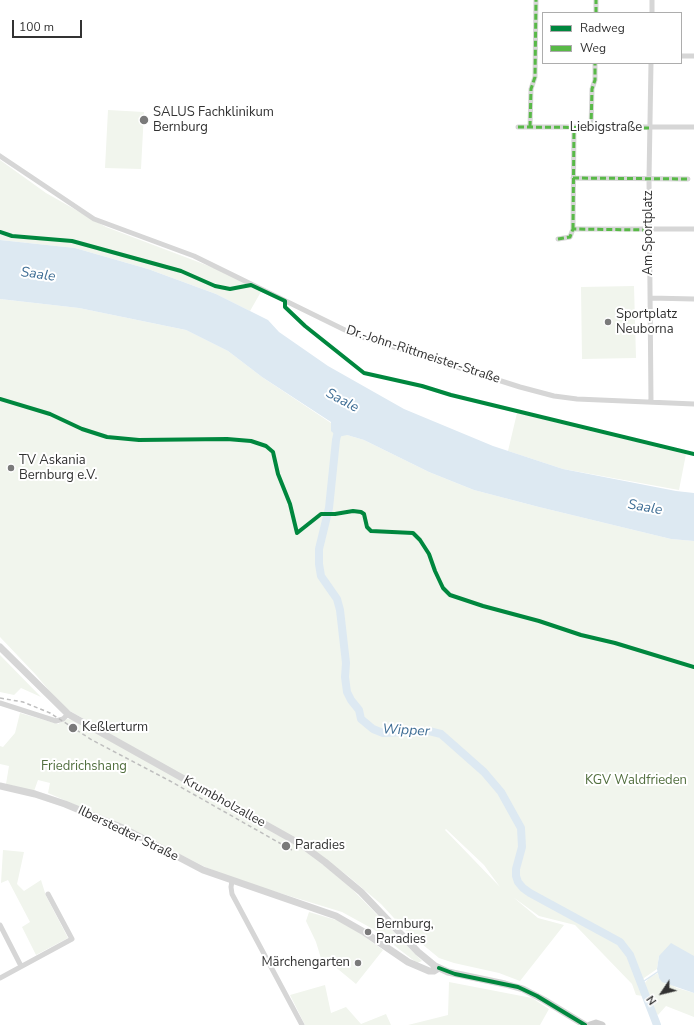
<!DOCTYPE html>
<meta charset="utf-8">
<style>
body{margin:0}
#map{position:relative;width:694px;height:1025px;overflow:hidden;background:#fff;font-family:"Nunito Sans",sans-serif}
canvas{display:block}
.legend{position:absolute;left:542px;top:12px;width:140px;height:52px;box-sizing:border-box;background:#fff;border:1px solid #adadad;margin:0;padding:5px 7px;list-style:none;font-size:12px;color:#323232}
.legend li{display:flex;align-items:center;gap:8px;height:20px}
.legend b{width:20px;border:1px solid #adadad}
.north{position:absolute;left:642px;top:973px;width:40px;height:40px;-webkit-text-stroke:3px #fff;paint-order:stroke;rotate:235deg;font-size:11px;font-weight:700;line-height:16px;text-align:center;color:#323232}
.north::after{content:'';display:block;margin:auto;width:14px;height:18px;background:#323232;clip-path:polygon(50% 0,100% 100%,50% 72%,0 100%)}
.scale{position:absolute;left:12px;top:20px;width:70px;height:18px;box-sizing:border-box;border:2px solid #323232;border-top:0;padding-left:5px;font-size:12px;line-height:14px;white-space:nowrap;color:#323232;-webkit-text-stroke:3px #fff;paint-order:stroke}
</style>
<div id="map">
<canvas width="694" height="1025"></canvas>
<ul class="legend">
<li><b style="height:5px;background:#00873e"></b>Radweg</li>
<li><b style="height:5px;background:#58b947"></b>Weg</li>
</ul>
<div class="north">N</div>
<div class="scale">100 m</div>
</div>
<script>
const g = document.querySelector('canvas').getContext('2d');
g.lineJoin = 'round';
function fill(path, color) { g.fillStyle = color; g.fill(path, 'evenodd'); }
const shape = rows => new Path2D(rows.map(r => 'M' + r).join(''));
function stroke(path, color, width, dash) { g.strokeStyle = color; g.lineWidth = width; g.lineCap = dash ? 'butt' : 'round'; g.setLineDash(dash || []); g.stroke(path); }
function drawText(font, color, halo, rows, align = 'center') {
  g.font = font + ' "Nunito Sans",sans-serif'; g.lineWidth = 4; g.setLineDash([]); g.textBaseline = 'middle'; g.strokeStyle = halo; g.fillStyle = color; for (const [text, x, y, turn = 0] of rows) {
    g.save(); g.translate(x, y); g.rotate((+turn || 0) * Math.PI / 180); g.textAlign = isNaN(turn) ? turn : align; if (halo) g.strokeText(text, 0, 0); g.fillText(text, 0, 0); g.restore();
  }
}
fill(shape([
 [108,110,144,112,141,169,105,168],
 [0,160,46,193,106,227,222,271,262,290,250,311,216,294,148,269,75,248,0,240],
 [634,286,636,358,582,359,581,287],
 [0,299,79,308,186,330,228,351,262,377,331,423,347,435,364,440,429,472,474,490,539,507,671,539,694,541,694,956,659,956,657,969,644,978,641,984,643,996,636,995,632,984,575,925,539,916,513,897,538,918,564,925,520,981,499,973,454,963,439,958,405,930,381,904,348,876,307,846,63,707,36,675,0,637],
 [446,829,484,865,500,887,445,830],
 [517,413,686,454,679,490,563,469,508,451],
 [0,655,41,697,21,688,14,695,0,692],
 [20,713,58,724,67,719,75,720,299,847,325,866,352,889,422,961,417,963,373,929,342,912,237,880,205,867,128,828,48,793,50,783,38,780,34,791,6,784,9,766,0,764,0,746,3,747,15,733],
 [3,850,24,852,17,884,24,891,41,880,46,896,68,938,36,955,22,927,30,922,8,880,1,883],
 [309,912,346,923,383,950,356,984,333,965,323,965,316,942,306,921],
 [658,973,659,978,677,988,694,993,694,1017,666,1006,658,1015,650,1007,645,1000,644,984,649,978],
 [449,982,532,998,549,1009,540,1025,408,1025,448,1015],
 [325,985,331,1013,346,1007,361,1024,386,1014,391,1025,305,1025,290,995]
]), '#f1f5ed');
fill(shape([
 [0,240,75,248,148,269,216,294,268,320,279,332,328,366,404,409,493,446,563,469,676,491,694,493,694,541,671,539,539,507,474,490,429,472,364,440,347,435,338,437,331,431,331,422,262,377,228,351,186,330,79,308,0,299],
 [671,943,694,956,694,993,662,982,659,978,657,969,659,956]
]), '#dde9f2');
stroke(shape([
 [641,983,659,971]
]), '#dde9f2', 1.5);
stroke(shape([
 [339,427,336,440,329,508,319,549,319,564,321,576,337,599,340,610,346,663,345,677,347,692,351,700,359,710,361,719,373,729,383,733,429,731,441,734,484,772,501,792,521,828,522,847,516,869,516,876,518,882,523,888,530,893,620,942,630,955,657,1025]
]), '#dde9f2', 8);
stroke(shape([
 [596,13,596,0],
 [652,13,652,0],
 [681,56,694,56],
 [518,127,694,127],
 [530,127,531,89,535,77,536,0],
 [591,128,592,89,595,80,595,63],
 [0,156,94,219,194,256,353,334,520,387,554,396,577,399,694,404],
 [573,178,688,179],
 [573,229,574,128],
 [558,239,570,237,573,229,694,229],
 [650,298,694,299],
 [651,402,649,179,651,63],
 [0,703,56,721,63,719,68,714],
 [232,881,231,887,232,894,302,1025],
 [0,925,21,966],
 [0,978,72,939,48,894]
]), '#d6d6d6', 5);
stroke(shape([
 [0,647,68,714,302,845,325,862,361,892,418,952,435,966,448,972,505,984,523,989,544,1000,585,1025],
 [0,786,35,794,65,804,125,829,203,870,336,916,364,932,408,962,429,971,434,971,439,968]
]), '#d6d6d6', 7);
stroke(shape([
 [590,1025,596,1023,602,1025]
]), '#cfcfcf', 7);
stroke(shape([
 [0,698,23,702,50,713,92,740,170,781,292,850]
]), '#bebebe', 1.5, [4, 3]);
stroke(shape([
 [596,13,596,0],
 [518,127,649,128],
 [530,127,531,89,535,77,536,0],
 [591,128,592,89,595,80,595,63],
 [573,178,688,179],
 [573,229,574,128],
 [558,239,570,237,573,229,649,230]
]), '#58b947', 3, [6, 3]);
stroke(shape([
 [0,232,12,236,72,241,181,271,215,286,230,289,251,285,285,301,285,307,305,326,364,373,422,386,451,395,488,404,694,454],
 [0,399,50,414,82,429,107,437,139,440,227,439,251,441,266,446,273,452,278,474,290,504,297,533,321,514,335,514,353,511,361,512,364,514,367,527,371,531,413,533,420,540,429,554,435,571,443,588,450,595,483,606,539,621,581,635,615,643,694,667],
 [439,968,455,974,518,987,537,996,585,1025]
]), '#00873e', 4);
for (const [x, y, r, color] of [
 [144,120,5,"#7a7a7a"],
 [608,322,4,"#7a7a7a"],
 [11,468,4,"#7a7a7a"],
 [73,728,5,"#7a7a7a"],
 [286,846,5,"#7a7a7a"],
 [368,932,4,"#7a7a7a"],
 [358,963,4,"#7a7a7a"]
]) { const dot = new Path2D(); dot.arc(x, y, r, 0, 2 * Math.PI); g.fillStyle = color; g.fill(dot); stroke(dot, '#fff', 1.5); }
drawText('13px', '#323232', '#fff', [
 ["SALUS Fachklinikum",153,113],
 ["Bernburg",153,128],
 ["Sportplatz",616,315],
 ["Neuborna",616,330],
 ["TV Askania",19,461],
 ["Bernburg e.V.",19,476],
 ["Keßlerturm",82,728],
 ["Paradies",295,846],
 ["Bernburg,",376,925],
 ["Paradies",376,940],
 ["Märchengarten",350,963,"right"]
], 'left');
drawText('13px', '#323232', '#fff', [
 ["Liebigstraße",606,128],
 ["Am Sportplatz",649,233,-90],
 ["Dr.-John-Rittmeister-Straße",423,355,18],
 ["Krumbholzallee",224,802,29],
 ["Ilberstedter Straße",128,834,26]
]);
drawText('13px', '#526f3f', '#fff', [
 ["Friedrichshang",84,767],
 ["KGV Waldfrieden",636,781]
]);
drawText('italic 14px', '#3f6e95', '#fff', [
 ["Saale",38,275,8],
 ["Saale",342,401,28],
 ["Saale",645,508,10],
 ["Wipper",406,731,3]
]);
</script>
